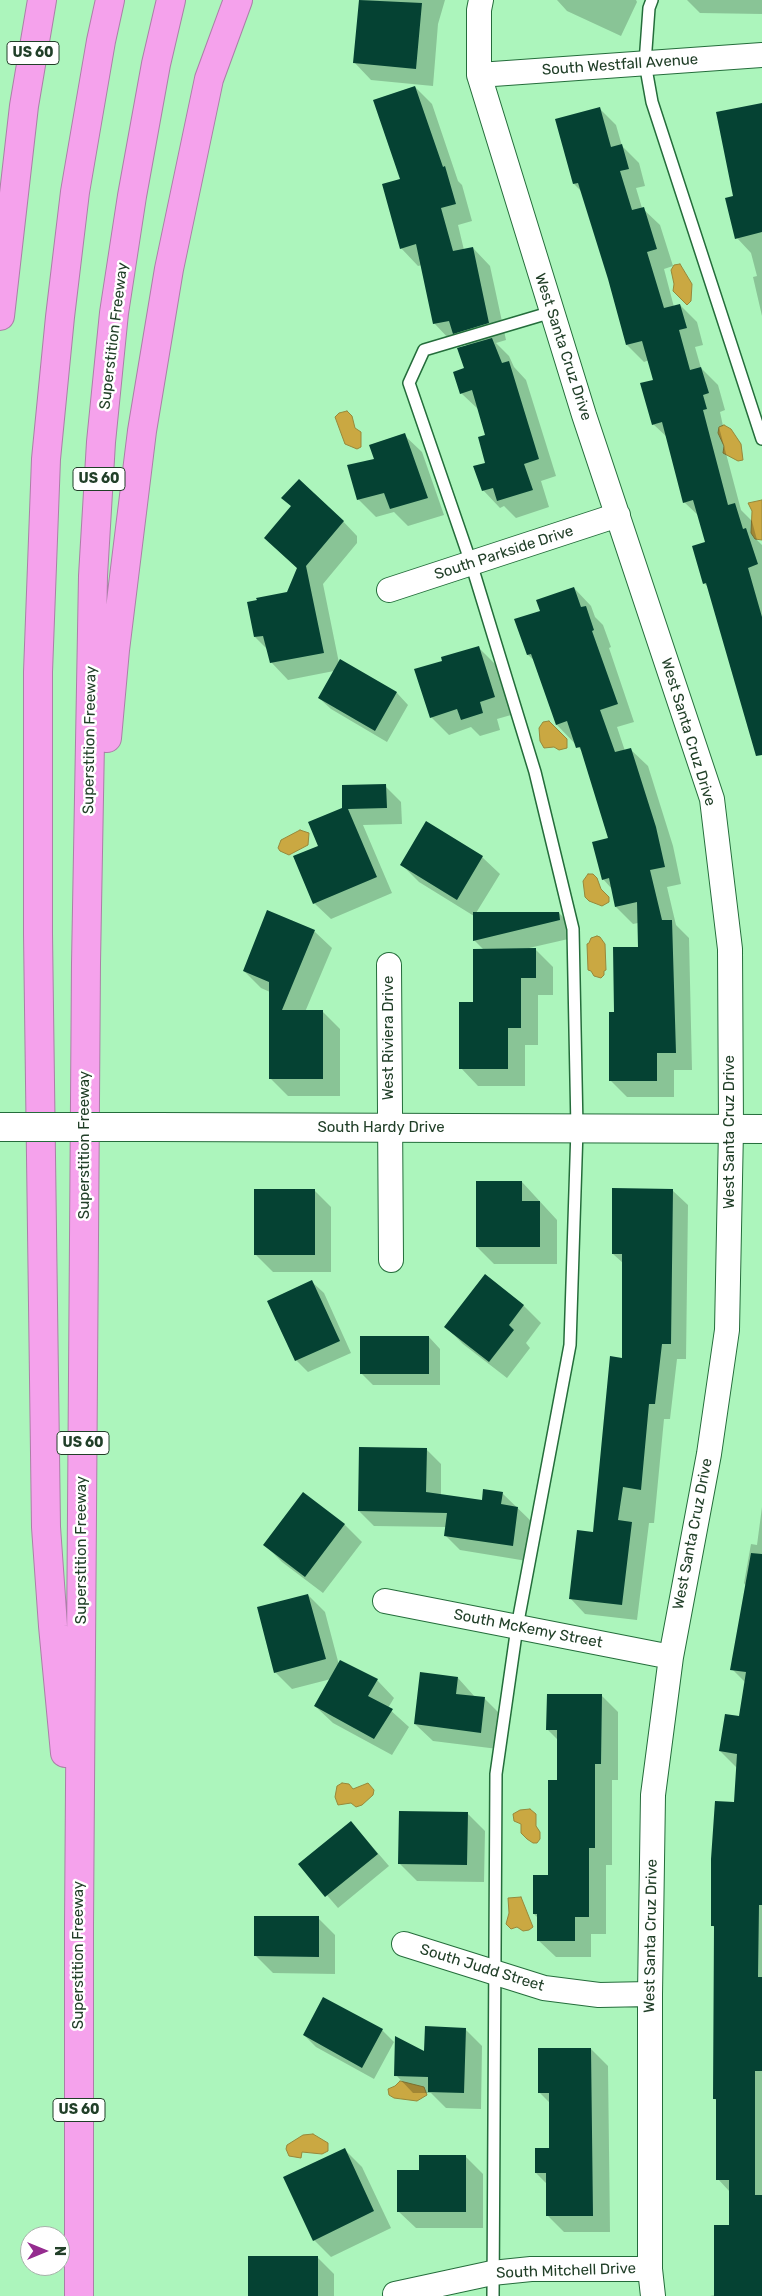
<!DOCTYPE html>
<style>
body{margin:0}
#map{position:relative;width:762px;height:2296px;overflow:hidden;background:#acf5bc;font-family:Rubik,sans-serif}
canvas{display:block}
.north{position:absolute;left:20px;top:2226px;width:50px;height:50px;box-sizing:border-box;background:#fff;border:1px solid #a6b2a9;border-radius:50%;rotate:90deg;font-size:14px;font-weight:700;line-height:20px;text-align:center;color:#213f28}
.north::after{content:'';display:block;margin:auto;width:18px;height:22px;background:#952c8f;clip-path:polygon(50% 0,100% 100%,50% 72%,0 100%)}
</style>
<div id="map">
<canvas width="762" height="2296"></canvas>
<div class="north">N</div>
</div>
<script>
const g = document.querySelector('canvas').getContext('2d');
g.lineJoin = 'round';
function fill(path, color) { g.fillStyle = color; g.fill(path, 'evenodd'); }
const shape = rows => new Path2D(rows.map(r => 'M' + r).join(''));
function stroke(path, color, width, dash) { g.strokeStyle = color; g.lineWidth = width; g.lineCap = dash ? 'butt' : 'round'; g.setLineDash(dash || []); g.stroke(path); }
function drawText(font, color, halo, rows, align = 'center') {
  g.font = font + ' Rubik,sans-serif'; g.lineWidth = 5; g.setLineDash([]); g.textBaseline = 'middle'; g.strokeStyle = halo; g.fillStyle = color; for (const [text, x, y, turn = 0] of rows) {
    g.save(); g.translate(x, y); g.rotate((+turn || 0) * Math.PI / 180); g.textAlign = isNaN(turn) ? turn : align; if (halo) g.strokeText(text, 0, 0); g.fillText(text, 0, 0); g.restore();
  }
}
const water = shape([
 [680,264,692,284,691,301,687,305,673,291,674,284,671,270,674,265,680,264],
 [347,411,352,416,355,428,361,432,361,447,357,449,345,444,335,417,339,413,347,411],
 [724,425,731,429,741,444,743,460,738,461,723,453,724,446,718,433,719,427,724,425],
 [762,500,762,540,755,539,751,533,752,511,748,503,762,500],
 [549,721,567,739,567,748,559,750,554,747,544,748,540,741,539,728,543,722,549,721],
 [300,830,309,833,308,845,289,855,280,851,278,848,281,840,300,830],
 [588,874,593,874,597,878,601,889,609,897,609,902,602,906,589,901,585,897,583,881,588,874],
 [597,936,600,937,605,944,606,970,604,971,604,975,601,978,594,976,591,971,588,970,587,944,589,943,591,938,597,936],
 [342,1783,349,1784,353,1789,368,1783,374,1790,373,1795,362,1805,356,1807,351,1803,338,1805,335,1797,337,1786,342,1783],
 [530,1809,536,1814,536,1826,540,1832,540,1839,537,1843,533,1843,527,1839,521,1833,521,1824,514,1821,513,1814,520,1810,530,1809],
 [521,1897,533,1927,529,1930,523,1931,517,1927,511,1929,506,1924,509,1913,508,1898,521,1897],
 [400,2081,424,2087,427,2095,417,2101,394,2098,389,2095,388,2089,395,2086,400,2081],
 [313,2134,328,2143,328,2151,322,2154,302,2152,301,2158,289,2156,286,2149,287,2145,303,2135,313,2134]
]);
fill(water, '#caa842');
stroke(water, '#97883a', 1);
fill(shape([
 [360,0,445,0,438,24,433,86,371,80,354,62],
 [557,0,636,0,637,2,621,36,567,11],
 [687,0,762,0,762,14,700,13],
 [415,87,432,104,458,181,462,185,472,221,458,225,464,250,473,248,490,266,506,340,496,343,509,356,514,367,526,380,556,476,541,481,549,507,516,518,504,506,500,508,483,490,487,463,487,435,479,410,461,393,467,346,460,339,451,341,434,323,422,265,418,266,401,248,401,180],
 [762,104,762,316,753,277,757,276,751,253,737,238,735,196],
 [599,108,616,125,622,146,639,163,645,186,636,188,642,208,660,225,673,266,664,269,674,307,680,305,697,322,703,345,695,347,701,368,718,385,725,410,720,412,723,426,719,427,741,510,752,521,757,540,762,545,762,751,710,589,704,583,707,543,700,517,684,502,668,438,653,424,655,380,649,360,644,362,627,345,609,278,582,192,574,184],
 [404,435,422,452,444,515,408,526,394,512,376,517,358,499,375,459],
 [283,498,340,518,357,536,357,543,323,584,339,663,340,661,397,693,408,705,387,742,331,709,319,698,334,671,288,680,271,662,268,650,255,637,288,593,298,569,265,538,292,507],
 [574,588,591,606,595,617,603,625,611,647,609,648,634,722,617,727,625,751,630,749,648,766,673,846,681,884,667,887,676,925,689,938,692,1070,674,1070,674,1097,627,1097,610,1080,615,1013,639,948,638,923,633,924,616,907,612,889,603,879,609,839,583,752,557,725,535,661,528,655,541,612],
 [479,648,496,665,511,715,497,719,500,730,480,736,471,727,449,735,431,717,443,661],
 [385,786,401,802,402,824,363,825,392,893,331,919,314,903,319,846,343,809],
 [427,823,482,857,500,874,476,913,559,913,576,930,577,937,529,948,536,950,553,967,553,995,538,995,538,1045,525,1045,525,1086,478,1086,461,1068,484,950,474,940,474,916,419,882,402,865],
 [314,931,332,948,305,1012,323,1012,340,1029,340,1096,288,1096,270,1078,270,992,261,988,244,971],
 [522,1182,557,1220,557,1264,494,1264,477,1247],
 [314,1190,331,1207,331,1272,273,1272,256,1255],
 [672,1190,688,1205,686,1359,677,1359,670,1419,664,1419,654,1523,649,1523,637,1620,585,1614,570,1598,594,1533,623,1359,623,1263,613,1254],
 [485,1276,524,1306,541,1323,526,1343,530,1348,507,1378,463,1344,446,1327],
 [312,1282,324,1293,351,1353,308,1372,296,1360,269,1301],
 [429,1337,440,1349,440,1385,373,1385,361,1373],
 [426,1449,441,1464,441,1496,483,1502,502,1493,533,1523,527,1561,460,1550,445,1535,446,1527,374,1526,359,1511],
 [304,1494,345,1525,362,1542,323,1593,282,1562,265,1545],
 [762,1507,762,2296,710,2296,715,2295,730,2227,730,2192,718,2179,718,2102,714,2098,716,1929,712,1925,735,1803,737,1768,720,1751,740,1718,746,1683,732,1669,746,1586,744,1583,751,1544,757,1545],
 [308,1595,325,1612,339,1665,341,1662,377,1680,394,1698,388,1708,409,1727,392,1755,333,1723,315,1706,331,1679,292,1689,275,1672],
 [458,1678,475,1697,484,1698,502,1716,498,1749,433,1741,415,1724],
 [601,1695,618,1712,618,1780,612,1780,612,1865,606,1865,606,1934,591,1934,591,1957,556,1957,538,1940,538,1918,534,1914,549,1877,558,1781,558,1740,547,1729],
 [468,1814,485,1831,484,1882,417,1881,400,1864],
 [351,1822,389,1866,338,1908,300,1864],
 [318,1918,335,1935,335,1974,273,1973,256,1956],
 [465,2029,482,2046,481,2109,446,2108,431,2093,413,2093,396,2075,425,2053],
 [382,2030,394,2042,374,2079,316,2047,304,2035],
 [591,2049,608,2066,610,2232,564,2232,547,2215,547,2184,536,2173,550,2150,550,2103,539,2092],
 [344,2149,362,2167,391,2228,331,2257,314,2240],
 [465,2156,483,2174,483,2228,416,2228,398,2211,420,2171],
 [317,2257,334,2274,334,2296,249,2296]
]), '#0003');
fill(shape([
 [359,0,422,3,416,69,353,63],
 [415,86,443,167,445,166,456,204,441,208,453,251,473,247,489,323,453,334,449,321,433,324,416,244,400,249,382,184,400,179,373,100],
 [762,103,762,232,735,239,725,198,733,196,716,112],
 [600,107,611,147,622,144,629,169,620,171,632,210,644,207,657,249,647,252,664,308,680,304,687,328,679,330,690,370,701,367,709,393,703,395,707,409,703,410,728,505,735,503,743,529,746,528,758,564,748,568,762,617,762,755,756,756,706,583,703,584,692,546,705,542,693,500,683,503,662,422,652,425,640,383,653,380,642,341,626,345,608,279,578,183,573,184,555,119],
 [492,338,502,363,509,361,539,459,524,464,533,490,497,501,493,488,482,491,473,466,485,463,478,437,485,435,472,390,460,394,453,372,464,368,457,348],
 [405,433,428,498,390,509,384,493,357,500,347,465,374,459,369,445],
 [299,479,344,521,306,566,324,653,270,663,263,636,254,637,247,602,257,600,256,598,287,592,297,568,264,538,291,506,281,498],
 [574,587,581,607,586,606,594,630,592,631,618,704,600,710,615,752,631,748,656,827,665,867,650,870,662,920,672,920,676,1053,657,1053,657,1081,609,1081,609,1012,614,1012,613,947,638,947,637,902,615,907,609,878,602,880,592,842,608,838,580,747,576,748,567,721,556,725,531,654,527,655,514,619,540,611,536,600],
 [479,646,495,697,480,702,483,713,461,720,457,709,430,718,414,669,442,661,441,657],
 [340,659,397,692,375,731,318,698],
 [386,784,387,808,348,809,377,877,313,904,293,856,318,846,308,822,342,808,342,785],
 [426,821,483,856,457,900,400,865],
 [267,910,315,930,282,1010,323,1010,323,1079,269,1079,269,982,243,971],
 [473,912,559,912,560,920,473,941],
 [536,948,536,978,521,978,521,1028,508,1028,508,1069,459,1069,459,1002,473,1002,473,949],
 [476,1181,522,1181,522,1201,540,1201,540,1247,476,1247],
 [612,1188,673,1189,671,1344,662,1344,655,1404,649,1404,641,1490,623,1487,618,1520,632,1522,622,1605,569,1599,577,1530,593,1532,610,1356,622,1358,622,1254,612,1254],
 [254,1189,315,1189,315,1255,254,1255],
 [485,1274,524,1305,509,1325,514,1330,489,1362,444,1327],
 [312,1280,340,1341,295,1361,267,1301],
 [360,1336,429,1336,429,1374,360,1374],
 [359,1447,427,1448,426,1492,482,1500,483,1489,503,1492,501,1504,518,1507,513,1546,444,1536,447,1513,358,1511],
 [303,1492,345,1524,305,1577,263,1545],
 [751,1553,762,1554,762,1905,759,1905,758,1977,762,1977,762,2071,755,2071,755,2195,762,2195,762,2296,714,2296,714,2225,729,2225,729,2180,716,2180,716,2099,713,2099,714,1926,711,1926,711,1859,715,1801,734,1802,737,1754,719,1751,725,1714,739,1716,746,1672,730,1670],
 [308,1594,326,1659,274,1673,257,1607],
 [340,1660,378,1679,368,1696,393,1709,374,1739,314,1706],
 [420,1672,458,1677,456,1694,485,1697,481,1733,414,1724],
 [547,1694,602,1694,601,1764,595,1764,595,1848,589,1848,589,1917,575,1917,575,1941,537,1941,537,1914,533,1914,533,1875,548,1875,548,1780,557,1780,557,1730,546,1730],
 [399,1811,468,1812,467,1865,398,1864],
 [351,1821,378,1854,325,1897,298,1864],
 [254,1916,319,1916,319,1957,254,1956],
 [323,1997,383,2029,362,2068,303,2035],
 [425,2026,466,2028,464,2093,428,2092,428,2077,394,2076,395,2036,424,2051],
 [538,2048,591,2048,593,2216,546,2216,546,2173,535,2173,535,2148,549,2148,549,2093,538,2093],
 [345,2148,374,2211,313,2241,283,2177],
 [419,2155,466,2155,466,2212,397,2212,397,2170,419,2170],
 [248,2256,318,2256,318,2296,248,2296]
]), '#054233');
const service = shape([
 [652,0,649,8,645,63,652,102,762,439],
 [493,2296,496,1774,517,1627,570,1345,577,1129,573,929,535,772,471,563,409,383,424,350,552,312]
]);
const minor = shape([
 [481,0,479,10,479,75,584,415,712,799,730,949,731,1129,727,1330,709,1454,671,1657,653,1795,650,1994,650,2269,653,2296],
 [479,75,762,55],
 [389,590,618,515],
 [389,965,391,1260],
 [385,1601,671,1657],
 [404,1944,544,1988,599,1995,650,1994],
 [395,2294,492,2273,531,2269,650,2269]
]);
const tertiary = shape([
 [155,1127,762,1129]
]);
const motorway = shape([
 [0,316,24,106,42,0],
 [107,738,115,650,142,431,169,269,209,79,238,0],
 [65,1753,53,1626,46,1527,38,934,38,672,46,459,60,317,75,192,101,41,110,0],
 [79,2296,79,1924,86,963,93,576,101,442,114,313,132,196,156,64,171,0]
]);
stroke(service, '#246d3b', 14);
stroke(minor, '#246d3b', 26);
stroke(tertiary, '#246d3b', 30);
stroke(motorway, '#ab7fa7', 30);
stroke(service, '#fff', 11);
stroke(minor, '#fff', 24);
stroke(tertiary, '#fff', 28);
stroke(motorway, '#f5a2ec', 28);
const tertiaryBridge = shape([
 [0,1127,155,1127]
]);
stroke(tertiaryBridge, '#246d3b', 30, []);
stroke(tertiaryBridge, '#fff', 28);
for (const [x, y, w] of [
 [33,53,52],
 [99,479,52],
 [83,1443,52],
 [79,2110,52]
]) { const box = new Path2D(); box.roundRect(x - w / 2, y - 11.5, w, 23, 4); g.fillStyle = '#fff'; g.fill(box); stroke(box, '#213f28', 1); }
drawText('bold 14px', '#213f28', null, [
 ["US 60",33,53],
 ["US 60",99,479],
 ["US 60",83,1443],
 ["US 60",79,2110]
]);
drawText('15px', '#213f28', '#fff', [
 ["South Westfall Avenue",620,65,-4],
 ["Superstition Freeway",114,336,-83],
 ["West Santa Cruz Drive",563,347,72],
 ["South Parkside Drive",504,553,-18],
 ["West Santa Cruz Drive",688,732,73],
 ["Superstition Freeway",90,740,-89],
 ["West Riviera Drive",389,1038,-90],
 ["South Hardy Drive",381,1128],
 ["West Santa Cruz Drive",730,1132,-90],
 ["Superstition Freeway",85,1145,-90],
 ["West Santa Cruz Drive",693,1534,-79],
 ["Superstition Freeway",82,1550,-90],
 ["South McKemy Street",528,1629,11],
 ["West Santa Cruz Drive",651,1936,-89],
 ["Superstition Freeway",79,1955,-90],
 ["South Judd Street",482,1968,17],
 ["South Mitchell Drive",566,2271,-2]
]);
</script>
